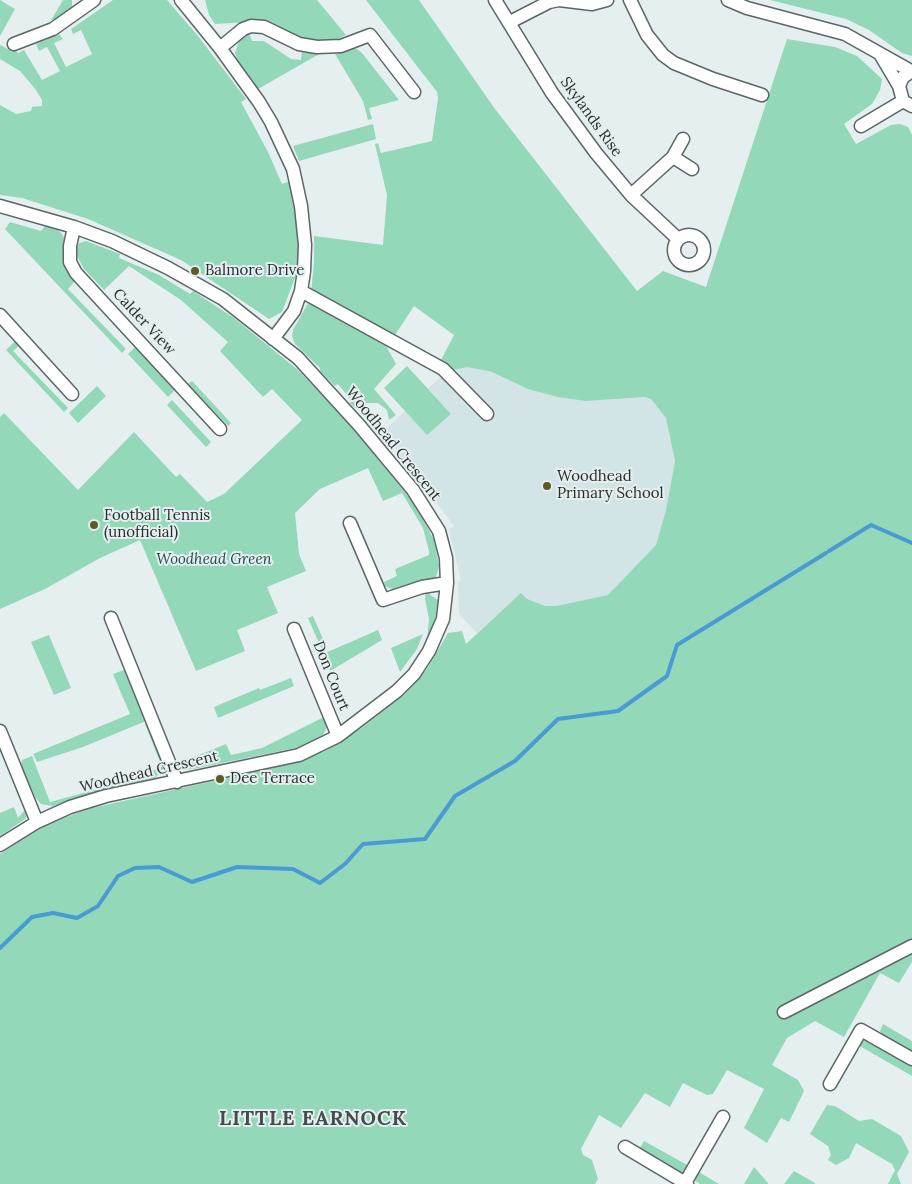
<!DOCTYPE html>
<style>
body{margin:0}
canvas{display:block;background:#e5efef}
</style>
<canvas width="912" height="1184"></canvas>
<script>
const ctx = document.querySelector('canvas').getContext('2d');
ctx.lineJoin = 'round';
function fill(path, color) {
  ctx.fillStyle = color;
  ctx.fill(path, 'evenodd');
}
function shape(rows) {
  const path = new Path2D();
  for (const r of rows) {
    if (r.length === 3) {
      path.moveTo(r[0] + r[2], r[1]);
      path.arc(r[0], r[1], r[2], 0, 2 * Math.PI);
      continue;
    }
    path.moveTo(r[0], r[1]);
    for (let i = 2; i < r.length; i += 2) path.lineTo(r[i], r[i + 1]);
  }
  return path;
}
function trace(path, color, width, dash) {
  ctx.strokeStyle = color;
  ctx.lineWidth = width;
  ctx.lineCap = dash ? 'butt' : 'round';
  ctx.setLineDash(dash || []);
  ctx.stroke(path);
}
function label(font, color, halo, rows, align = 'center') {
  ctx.font = font + ' Lora,serif';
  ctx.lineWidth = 4;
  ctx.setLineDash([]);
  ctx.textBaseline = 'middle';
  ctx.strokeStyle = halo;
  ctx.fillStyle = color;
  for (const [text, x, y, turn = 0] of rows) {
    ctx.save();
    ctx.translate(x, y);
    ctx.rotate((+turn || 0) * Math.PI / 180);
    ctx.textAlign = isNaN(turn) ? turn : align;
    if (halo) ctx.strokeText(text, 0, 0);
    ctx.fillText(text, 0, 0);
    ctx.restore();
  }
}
const built = shape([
 [467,367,492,372,507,379,586,401,646,397,651,399,666,418,675,461,666,510,656,545,609,595,556,606,545,606,528,600,521,594,477,633,459,614,458,582,461,581,449,529,454,526,383,432,405,411,427,434,451,414,428,388,449,371]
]);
const green = shape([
 [0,0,15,9,0,36],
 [63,0,72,0,72,7,58,19,51,20],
 [113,0,167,0,198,36,246,99,241,102,268,152,282,184,290,181,295,203,299,267,282,312,269,319,181,260,88,219,22,198,0,195,0,105,16,114,31,111,32,107,42,106,42,100,36,90,20,71,0,59,0,45,8,49,10,46,18,53,24,50,42,80,60,71,47,47,39,51,36,44,59,34,63,39,54,43,66,67,92,54,81,30,73,34,71,29],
 [205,0,317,0,346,35,334,41,314,43,296,38,265,21,215,24,209,15],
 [366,0,419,0,495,109,637,291,663,271,706,287,787,39,835,47,857,56,882,79,880,90,872,104,844,124,856,144,891,125,900,124,908,127,912,135,912,962,899,983,880,973,844,1037,815,1021,787,1038,772,1065,798,1080,804,1091,789,1122,781,1118,767,1143,744,1128,764,1089,727,1070,713,1094,707,1095,683,1083,670,1107,645,1093,621,1128,599,1115,581,1149,583,1155,592,1160,598,1179,595,1184,0,1184,0,854,49,823,92,808,299,762,327,750,363,727,405,694,427,669,448,633,462,631,466,644,521,593,527,599,545,606,556,606,608,595,656,545,666,510,675,461,666,418,651,399,645,397,586,401,558,397,528,389,492,372,467,367,449,371,440,362,454,335,414,306,395,335,311,293,314,263,314,236,383,245,387,195,375,144,378,143,381,153,432,141,438,98,437,92],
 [770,0,912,0,912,56,902,53,869,30,846,19],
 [249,33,252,41,264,41,291,59,301,60,302,50,321,53,258,89,238,61,235,53,240,38],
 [354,47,362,53,399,100,369,108,372,119,368,120,363,101,335,54],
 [373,124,376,139,299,161,293,146],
 [10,222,41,231,45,226,58,230,62,234,64,238,64,261,67,270,75,281,68,289,126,349,122,353,5,229],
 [86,241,120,254,119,258,159,275,190,294,193,291,234,318,298,370,344,418,416,506,434,540,439,566,436,577,396,591,385,586,384,582,397,576,395,569,429,555,429,551,423,528,402,493,383,501,368,468,320,489,295,513,299,554,306,571,267,587,278,613,237,630,245,651,196,671,140,540,100,558,45,589,0,609,0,417,4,413,78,490,134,432,176,477,180,474,207,502,224,494,302,420,272,389,263,397,220,351,228,342,181,300,129,266,104,290,84,269,75,252,79,243],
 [308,303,385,344,396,364,374,389,396,415,389,420,387,410,378,403,366,403,355,408,350,403,352,401,338,384,335,386,320,371,320,368,295,344,292,336,293,330],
 [17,339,21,344,13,351,68,408,64,412,6,350],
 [137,345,176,389,168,397,128,354],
 [407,366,451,414,427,435,384,388],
 [192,381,231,423,228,426,188,384],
 [97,386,106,396,78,423,69,413],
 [172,400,211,442,206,447,167,405],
 [426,592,438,600,435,620,427,640,429,619,425,599],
 [313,616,327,648,322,650,308,618],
 [378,630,382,640,330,671,323,654],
 [423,634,417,649,400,672,391,648],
 [49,635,71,688,54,695,31,642],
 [124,670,146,721,83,747,37,762,33,754,130,714,113,674],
 [291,678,294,686,218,718,214,707,259,688,260,690],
 [324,717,327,727,323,735,300,747,193,769,183,770,177,764,226,744,231,755,262,748],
 [145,724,147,724,163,762,164,768,155,778,94,792,53,806,41,804,35,797,21,766,22,760,32,756,50,802,120,783,162,767],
 [28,806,29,812,25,819,0,836,0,813,14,807,18,818],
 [883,1024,912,1041,912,1052,883,1036,880,1031],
 [863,1037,912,1065,912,1076,858,1045],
 [827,1105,835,1106,859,1121,872,1119,901,1136,909,1152,897,1174,901,1184,888,1184,895,1170,892,1164,856,1143,849,1158,836,1165,828,1160,831,1155,828,1146,810,1134],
 [644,1141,689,1166,683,1175,642,1151,640,1148],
 [754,1167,768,1183,768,1184,744,1184],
 [697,1171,719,1184,700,1184,692,1179],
 [794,1171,815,1183,815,1184,784,1184]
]);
const stream = shape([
 [829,551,871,525,912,543],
 [0,948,32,917,53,913,77,918,98,906,118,876,135,868,159,867,192,882,237,867,293,869,320,883,345,864,363,844,425,839,455,796,515,761,558,719,618,711,667,676,677,645,826,553]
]);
const minor = shape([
 [181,0,220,48,259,102,271,122,293,169,301,206,305,245,304,271,301,291,294,311,273,339],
 [495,0,552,93,596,153,631,195,678,239],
 [630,0,647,35,663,55,674,63,713,79,762,95],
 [728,0,747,8,845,34,911,71],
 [510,22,549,2,559,0,592,4,607,0],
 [14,44,53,29,94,0],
 [220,48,243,29,251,26,264,27,299,44,317,47,341,46,370,35,414,92],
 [880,54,899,86],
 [912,71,903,77,899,86,903,101,912,106],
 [861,126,903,101],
 [673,157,692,169],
 [631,195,673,157,683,139],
 [0,206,74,227,112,241,168,268,223,299,298,358,359,425,413,490,439,531,446,558,447,583,443,619,429,651,414,674,397,691,338,736,299,755,106,796,70,807,37,822,0,845],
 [74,227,70,246,70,262,76,273,220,429],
 [689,250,15],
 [301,291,443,369,487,414],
 [0,315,72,394],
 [350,523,383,600,422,587,447,583],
 [111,618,177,782],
 [294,629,338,736],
 [0,731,37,822],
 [784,1012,912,946],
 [830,1084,861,1030,912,1059],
 [625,1147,687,1184],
 [685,1183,723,1117]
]);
const markers = [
 [195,271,5,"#5c5a26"],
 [547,486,5,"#5c5a26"],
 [94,525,5,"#5c5a26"],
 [220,779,5,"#5c5a26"]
];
const streetNames = [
 ["Skylands Rise",591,117,54],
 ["Calder View",144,322,47],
 ["Woodhead Crescent",393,444,51],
 ["Don Court",331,676,68],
 ["Woodhead Crescent",149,772,-13]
];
const poiNames = [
 ["Balmore Drive",205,271],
 ["Woodhead",557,477],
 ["Primary School",557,494],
 ["Football Tennis",104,516],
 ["(unofficial)",104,533],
 ["Dee Terrace",230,779]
];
const parkNames = [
 ["Woodhead Green",214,560]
];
const districtNames = [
 ["LITTLE EARNOCK",313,1119]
];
fill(built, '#d2e4e5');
fill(green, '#93d8b8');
trace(stream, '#489bd3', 4);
trace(minor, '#5d6566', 15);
trace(minor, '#fff', 12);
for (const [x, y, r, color] of markers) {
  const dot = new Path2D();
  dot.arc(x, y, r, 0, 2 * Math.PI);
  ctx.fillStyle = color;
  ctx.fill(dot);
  trace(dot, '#e5efef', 2);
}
label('15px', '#282c2c', '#e5efef', streetNames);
label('15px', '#282c2c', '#e5efef', poiNames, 'left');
label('italic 15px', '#214d3b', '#e5efef', parkNames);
ctx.letterSpacing = '1px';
label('bold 20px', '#454c4d', '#e5efef', districtNames);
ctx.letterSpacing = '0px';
</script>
